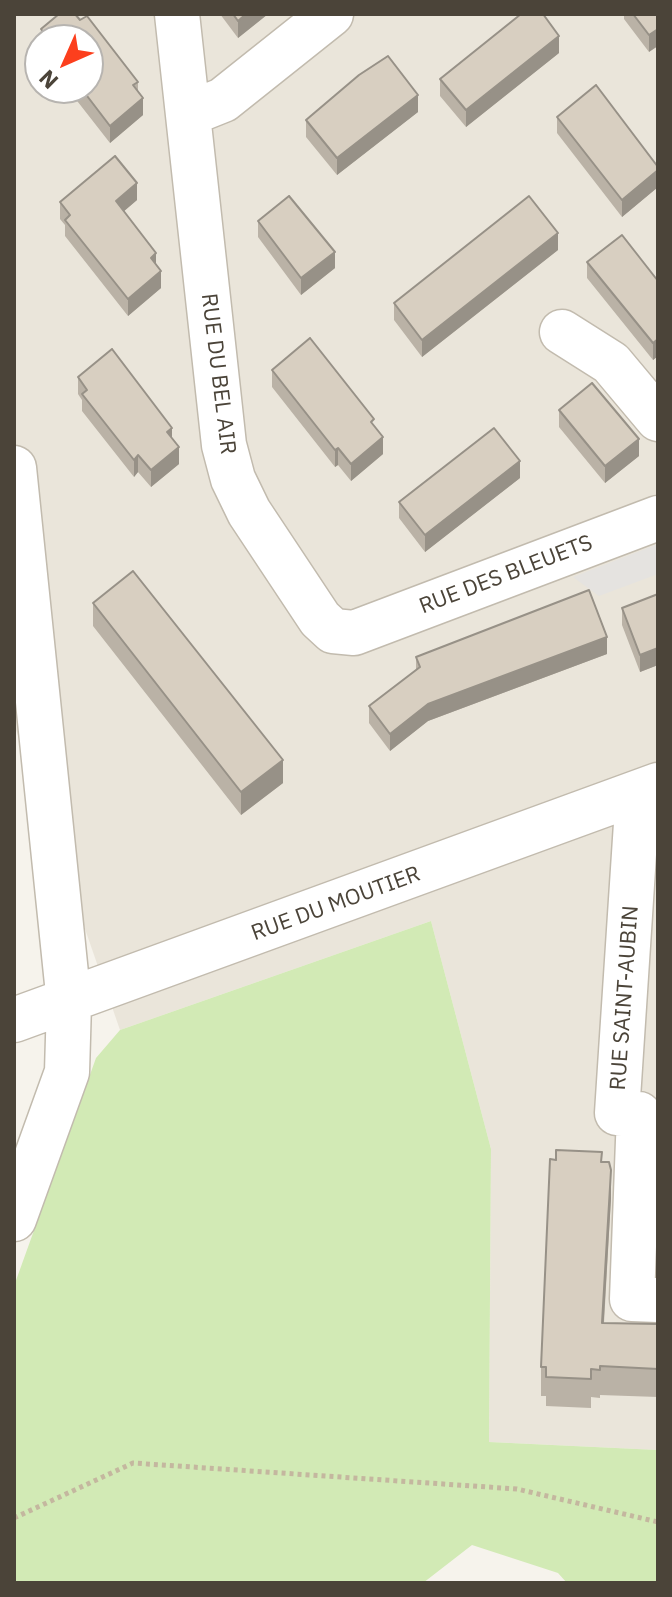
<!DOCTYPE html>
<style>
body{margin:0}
#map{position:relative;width:672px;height:1597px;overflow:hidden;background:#f6f3ec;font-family:"IBM Plex Sans",sans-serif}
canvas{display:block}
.frame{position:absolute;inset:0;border:16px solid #4b4439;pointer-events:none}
.north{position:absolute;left:24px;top:24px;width:80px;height:80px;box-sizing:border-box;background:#fff;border:2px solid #b7b4b0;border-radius:50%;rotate:225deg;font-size:22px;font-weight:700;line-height:32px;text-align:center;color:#4b4439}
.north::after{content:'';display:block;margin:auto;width:28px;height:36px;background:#fc3f1d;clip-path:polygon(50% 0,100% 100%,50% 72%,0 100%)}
</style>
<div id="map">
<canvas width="672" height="1597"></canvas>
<div class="frame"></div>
<div class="north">N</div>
</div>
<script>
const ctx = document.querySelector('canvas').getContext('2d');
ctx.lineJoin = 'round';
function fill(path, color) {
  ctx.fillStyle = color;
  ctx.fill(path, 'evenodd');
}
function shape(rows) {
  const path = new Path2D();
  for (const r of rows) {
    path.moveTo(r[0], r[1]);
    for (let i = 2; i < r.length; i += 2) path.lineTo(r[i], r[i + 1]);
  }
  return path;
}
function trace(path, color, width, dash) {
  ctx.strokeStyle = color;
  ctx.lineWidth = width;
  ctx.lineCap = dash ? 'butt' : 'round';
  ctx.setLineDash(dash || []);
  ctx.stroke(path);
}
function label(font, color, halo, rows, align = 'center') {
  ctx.font = font + ' "IBM Plex Sans",sans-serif';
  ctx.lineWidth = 8;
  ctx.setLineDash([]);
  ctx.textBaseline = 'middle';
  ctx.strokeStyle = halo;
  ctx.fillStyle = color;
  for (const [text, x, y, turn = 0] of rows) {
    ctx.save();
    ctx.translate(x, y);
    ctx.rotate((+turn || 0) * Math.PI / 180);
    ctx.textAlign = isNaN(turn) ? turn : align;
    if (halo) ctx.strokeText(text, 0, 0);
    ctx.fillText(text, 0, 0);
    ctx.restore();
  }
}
const residential = shape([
 [14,14,658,14,658,1450,489,1442,491,1149,431,921,120,1030,14,724],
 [40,40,88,40,88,88,40,88]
]);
const green = shape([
 [431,921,491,1149,489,1442,658,1450,658,1583,567,1583,558,1573,472,1545,423,1583,14,1583,14,1286,96,1058,120,1030]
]);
const parking = shape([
 [658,544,658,574,599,596,573,577]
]);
const path = shape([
 [14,1518,133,1463,517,1489,658,1522]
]);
const minor = shape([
 [177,14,224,445,233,479,249,512,320,619,333,631,354,633,658,518],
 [188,114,223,100,331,14],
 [562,332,611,363,658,419],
 [14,468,69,1003,67,1072,14,1219],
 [638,793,617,1113,639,1114,632,1299,658,1300],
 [14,1020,658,785]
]);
const wall = shape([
 [59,14,75,14,80,20,87,16,138,82,138,91,143,98,143,115,110,143,67,88,88,88,88,40,41,40,41,29],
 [220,14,268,14,238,38],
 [624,14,658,14,649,52,624,19],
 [559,53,466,127,440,96,440,79],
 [418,112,337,175,306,137,306,120],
 [557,117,658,170,658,187,622,217,557,133],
 [137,200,124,211,156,265,161,288,128,316,65,236,65,225,60,219,60,202],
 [258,221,335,268,301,295,258,237],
 [558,250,422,357,394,320,394,303],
 [587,262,658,281,658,356,653,360,587,278],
 [272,370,374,426,383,454,351,481,338,465,335,467,272,387],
 [78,377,172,439,179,464,151,487,138,472,134,477,82,411,82,400,78,394],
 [559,410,639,456,605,483,559,427],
 [520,478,425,552,399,518,399,502],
 [658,594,658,665,640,672,622,625,622,608],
 [93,603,283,783,241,815,93,626],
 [607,654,428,721,390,751,369,723,369,706,416,670,416,657],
 [602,1162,611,1198,604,1323,658,1324,658,1397,600,1395,600,1398,591,1397,591,1408,546,1406,546,1396,541,1396,541,1367]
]);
const shadedWall = shape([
 [246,14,268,14,238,38,238,21],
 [658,29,658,46,649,52,649,35],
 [559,36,559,53,466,127,466,110],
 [418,95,418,112,337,175,337,158],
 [143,98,143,115,110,143,110,126],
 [658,170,658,187,622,217,622,200],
 [137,183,137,200,116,218,116,201],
 [558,233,558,250,422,357,422,340],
 [335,252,335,268,301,295,301,278],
 [156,253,156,270,151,258],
 [161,271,161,288,128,316,128,299],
 [658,339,658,356,653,360,653,343],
 [172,428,172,445,167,432],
 [383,437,383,454,351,481,351,464],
 [639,439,639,456,605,483,605,466],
 [179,447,179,464,151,487,151,470],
 [338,448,338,465,335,467,335,450],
 [138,455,138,472,134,477,134,460],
 [520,461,520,478,425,552,425,535],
 [607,637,607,654,428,721,390,751,390,734,428,704],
 [658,648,658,665,640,672,640,655],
 [283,760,283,783,241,815,241,792],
 [611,1170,611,1198,602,1351,602,1323]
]);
const building = shape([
 [59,14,75,14,80,20,87,16,138,82,133,85,143,98,110,126,81,88,88,88,88,40,49,40,41,29,59,14],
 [233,14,246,14,238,21,233,14],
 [521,14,543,14,559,36,466,110,440,79,521,14],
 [633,14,658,14,658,29,649,35,633,14],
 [388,56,418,95,337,158,306,120,359,75,388,56],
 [596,85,658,167,658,170,622,200,557,117,596,85],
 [115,156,137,183,116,201,156,253,151,258,161,271,128,299,65,220,70,215,60,202,115,156],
 [289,196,335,252,301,278,258,221,289,196],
 [529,196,558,233,422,340,394,303,529,196],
 [622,235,658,281,658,339,653,343,587,262,622,235],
 [310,338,374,419,371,422,383,437,351,464,338,448,335,450,272,370,310,338],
 [112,349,172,428,167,432,179,447,151,470,138,455,134,460,82,394,87,390,78,377,112,349],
 [592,383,639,439,605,466,559,410,592,383],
 [494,428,520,461,425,535,399,502,494,428],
 [133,571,283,760,241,792,93,603,133,571],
 [589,590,607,637,428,704,390,734,369,706,420,667,416,657,589,590],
 [658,594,658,648,640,655,622,608,658,594],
 [556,1150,602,1152,601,1162,609,1162,611,1170,602,1323,658,1324,658,1369,600,1366,600,1370,591,1369,591,1379,546,1377,546,1367,541,1367,550,1159,556,1160,556,1150]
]);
const streetNames = [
 ["RUE DU BEL AIR",218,374,83],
 ["RUE DES BLEUETS",506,575,-21],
 ["RUE DU MOUTIER",336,904,-20],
 ["RUE SAINT-AUBIN",625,998,-86]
];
fill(residential, '#eae5da');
fill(green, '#d2eab5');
fill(parking, '#e5e3e0');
trace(minor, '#c2bbae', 47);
trace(path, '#c4b79f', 5, [4, 4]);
trace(minor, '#fff', 44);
fill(wall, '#bab2a6');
fill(shadedWall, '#979187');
fill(building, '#d8cfc1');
trace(building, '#979187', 2);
label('22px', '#4b4439', '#fff', streetNames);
</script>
